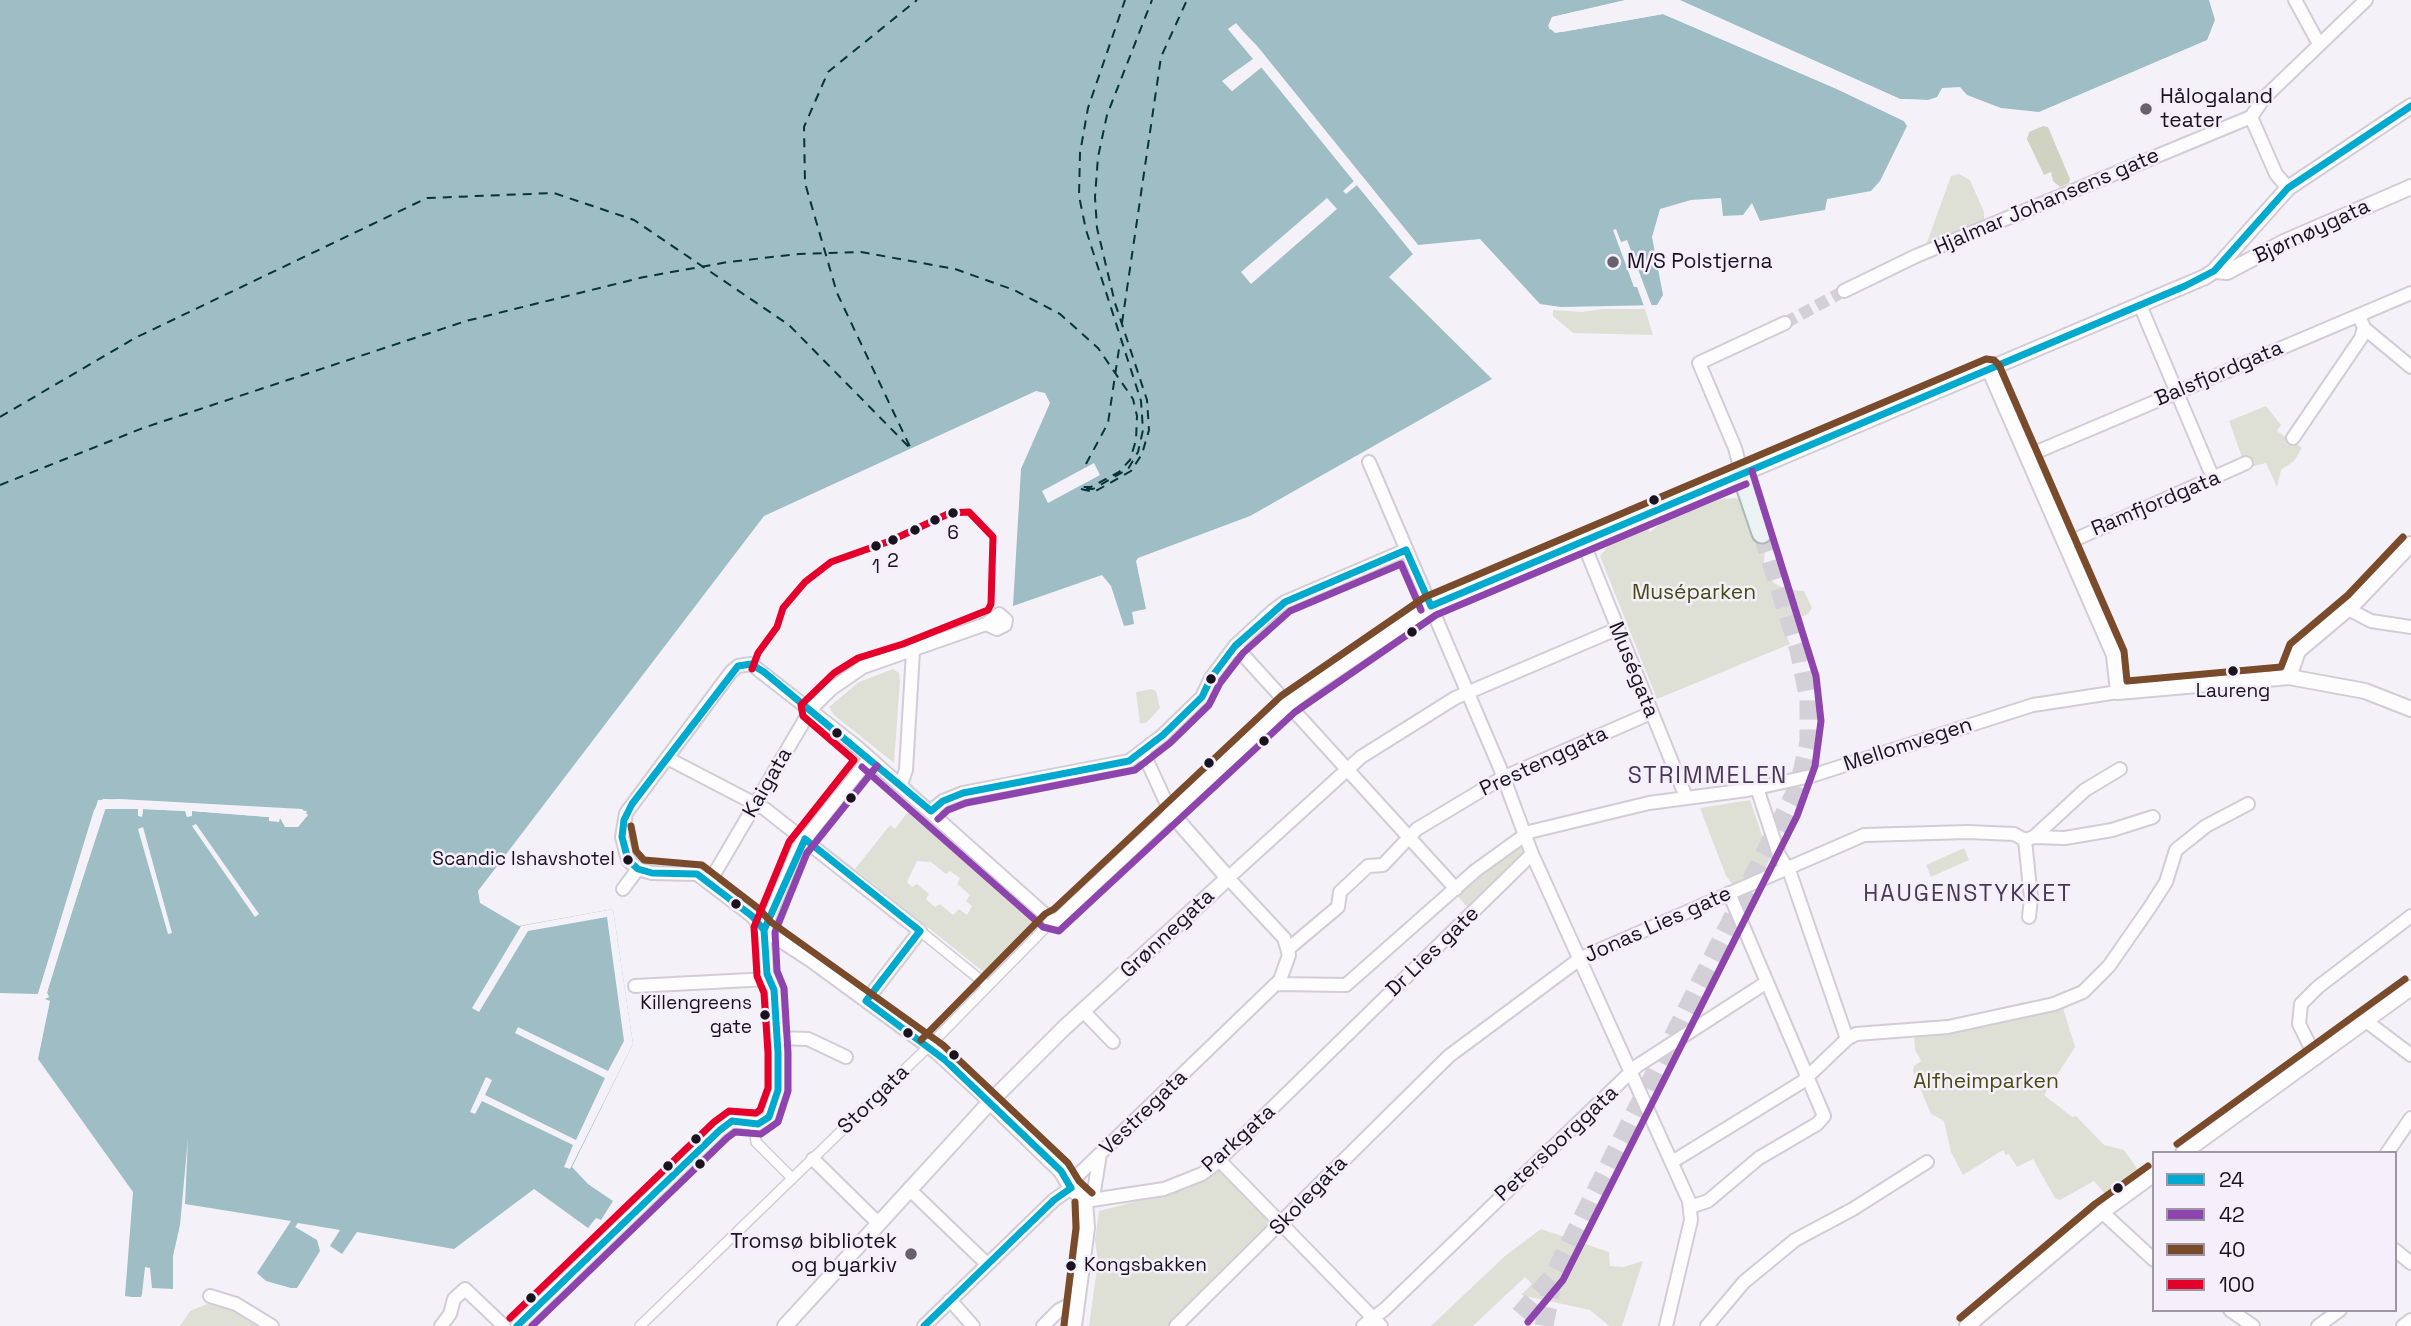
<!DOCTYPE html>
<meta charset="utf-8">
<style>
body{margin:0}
#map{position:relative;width:2411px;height:1326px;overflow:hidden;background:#f5f1f8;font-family:"Space Grotesk",sans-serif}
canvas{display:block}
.legend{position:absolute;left:2152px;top:1151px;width:245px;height:161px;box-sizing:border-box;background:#f5eefb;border:2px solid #9d96a3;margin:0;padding:9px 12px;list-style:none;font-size:21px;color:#19131e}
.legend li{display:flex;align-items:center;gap:14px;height:35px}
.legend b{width:35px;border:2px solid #9d96a3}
</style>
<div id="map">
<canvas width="2411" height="1326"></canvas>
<ul class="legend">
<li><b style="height:9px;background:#00a9ce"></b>24</li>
<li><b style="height:9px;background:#8e44ad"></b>42</li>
<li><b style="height:9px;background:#7a4b2a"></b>40</li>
<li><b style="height:9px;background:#e4002b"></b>100</li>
</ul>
</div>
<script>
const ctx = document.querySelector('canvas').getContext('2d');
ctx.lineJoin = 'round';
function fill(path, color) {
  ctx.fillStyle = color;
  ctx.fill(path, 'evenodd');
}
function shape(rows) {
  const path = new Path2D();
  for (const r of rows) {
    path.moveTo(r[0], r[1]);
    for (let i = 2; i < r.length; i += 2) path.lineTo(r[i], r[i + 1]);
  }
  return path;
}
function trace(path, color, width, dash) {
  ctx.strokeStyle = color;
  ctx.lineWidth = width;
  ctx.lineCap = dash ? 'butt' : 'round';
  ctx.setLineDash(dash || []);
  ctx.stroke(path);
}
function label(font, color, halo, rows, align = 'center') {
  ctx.font = font + ' "Space Grotesk",sans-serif';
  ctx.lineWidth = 5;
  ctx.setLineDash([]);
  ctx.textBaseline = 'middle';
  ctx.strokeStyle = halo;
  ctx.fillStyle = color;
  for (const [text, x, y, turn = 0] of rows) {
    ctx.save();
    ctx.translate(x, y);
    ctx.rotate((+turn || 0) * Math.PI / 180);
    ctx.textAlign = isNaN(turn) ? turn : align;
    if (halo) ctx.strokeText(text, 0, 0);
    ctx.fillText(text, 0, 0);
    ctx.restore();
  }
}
const green = shape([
 [1959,174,1970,180,1984,212,1984,220,1926,245,1951,176],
 [1602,309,1645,309,1653,335,1573,333,1553,316,1553,310,1582,312],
 [2266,406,2281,425,2277,431,2302,448,2294,461,2281,470,2277,487,2266,463,2246,468,2229,421],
 [1735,498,1739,499,1753,537,1771,531,1773,537,1765,551,1764,562,1773,582,1784,589,1804,591,1812,608,1808,614,1782,625,1790,644,1657,699,1600,556,1608,546,1648,528,1650,532,1664,521,1721,499],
 [893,669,899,673,900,681,894,763,834,715,829,707,859,682],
 [1152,689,1156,691,1160,708,1147,722,1140,724,1136,692],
 [1750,800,1770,859,1764,871,1733,885,1726,876,1700,808],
 [910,809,1036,923,985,973,855,869,890,825,895,829],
 [917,861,931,862,946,874,950,871,960,878,957,884,970,895,966,901,972,906,967,915,959,909,953,915,940,904,935,907,926,899,929,894,917,884,912,887,907,882],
 [1520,843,1525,844,1523,856,1514,861,1511,870,1469,909,1457,895],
 [1964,848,1969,860,1931,877,1926,865],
 [2062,1005,2075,1047,2044,1095,2072,1117,2076,1116,2104,1145,2124,1150,2139,1171,2106,1195,2094,1181,2060,1200,2055,1198,2033,1159,2017,1167,2009,1154,2006,1155,2003,1150,1963,1175,1951,1152,1944,1121,1931,1114,1913,1071,1914,1066,1921,1061,1915,1050,1914,1032],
 [1220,1168,1270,1213,1273,1225,1168,1326,1089,1326,1098,1261,1095,1240,1099,1211,1189,1188],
 [1541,1229,1609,1252,1610,1266,1623,1267,1643,1261,1622,1326,1609,1326,1590,1310,1521,1295,1532,1284,1525,1277,1473,1326,1431,1326,1505,1256],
 [212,1302,220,1303,266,1326,180,1326,190,1311]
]);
const forest = shape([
 [2043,126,2048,127,2070,179,2069,183,2060,187,2053,181,2051,172,2044,175,2027,139,2029,132]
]);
const water = shape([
 [0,0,1625,0,1552,17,1549,29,1562,32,1663,14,1837,89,1904,121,1907,126,1880,181,1871,191,1827,199,1825,210,1760,221,1752,203,1743,215,1723,216,1721,198,1691,200,1660,209,1652,237,1663,295,1657,305,1561,307,1540,304,1480,239,1418,245,1258,47,1236,24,1228,29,1254,59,1223,81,1232,91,1261,67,1413,254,1389,277,1492,379,1250,516,1138,558,1136,561,1146,609,1132,612,1134,624,1124,626,1111,586,1102,575,1013,606,1021,469,1050,403,1045,393,1036,391,764,516,478,891,480,903,519,926,613,909,633,1044,572,1167,588,1184,613,1201,601,1220,596,1218,588,1228,534,1189,454,1249,357,1232,342,1254,330,1246,340,1230,298,1223,295,1227,317,1240,320,1251,297,1288,291,1288,266,1281,257,1273,291,1221,185,1204,188,1138,180,1225,173,1256,173,1289,152,1288,150,1268,145,1267,142,1294,141,1297,132,1297,125,1296,133,1192,38,1059,50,1001,45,999,104,809,139,809,142,816,143,809,186,811,187,817,192,811,269,817,269,821,280,817,285,823,298,827,307,811,103,799,94,810,38,994,0,993],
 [1680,0,2209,0,2215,20,2207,40,2039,112,2001,108,1967,95,1960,87,1942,88,1937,97,1928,100,1900,99]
]);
const pier = shape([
 [1629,0,1614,7,1554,20,1551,26,1553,29,1560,29,1664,10,1838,86,1905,118,1909,123,1907,126,1904,121,1837,89,1663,14,1555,33,1548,26,1552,17],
 [1676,0,1900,99,1928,100,1925,104,1899,102,1715,22],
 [1236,23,1418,245,1416,248,1235,27,1232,28,1257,59,1228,81,1232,86,1260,64,1264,64,1415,250,1413,254,1357,185,1346,194,1343,191,1354,181,1262,67,1232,91,1222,81,1253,59,1228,29],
 [1327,198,1337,209,1251,284,1241,272],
 [1616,229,1621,242,1627,240,1653,309,1645,309,1637,287,1634,287,1613,230],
 [1094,463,1100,475,1048,503,1042,491],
 [120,799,302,809,308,815,298,827,285,827,280,818,279,822,269,821,269,817,192,811,192,816,187,817,185,811,143,809,142,817,138,816,138,809,106,807,62,942,47,992,49,997,45,999,42,997,101,807,106,803,169,807,119,803,101,803,41,996,38,994,98,800],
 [196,824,259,914,255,917,192,826],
 [143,827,172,933,168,934,138,829],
 [613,909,633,1044,570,1169,564,1167,573,1145,482,1101,475,1114,470,1112,486,1077,492,1080,485,1095,576,1140,605,1078,515,1033,518,1027,608,1071,624,1041,607,917,528,931,479,1012,472,1008,521,926]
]);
const ferry = shape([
 [1122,323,1161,57,1187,0],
 [0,417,135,338,427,198,554,193,634,220,789,325,911,449,837,293,805,183,804,127,828,72,917,0],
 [1086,464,1108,423,1120,342],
 [0,485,143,428,466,321,644,277,728,262,799,254,861,252,955,269,1014,290,1060,314,1098,348,1133,399,1137,416,1136,440,1130,460,1119,472,1091,487,1078,487],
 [1081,489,1094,492,1131,471,1142,454,1149,430,1147,400,1115,303,1097,228,1095,197,1098,157,1107,115,1152,0],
 [1086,489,1093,489,1128,469,1138,452,1143,430,1141,401,1086,230,1079,196,1080,153,1088,108,1125,0]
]);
const minorTunnel = shape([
 [1785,323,1844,291]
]);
const primaryTunnel = shape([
 [1520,1315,1554,1275,1799,785,1809,742,1809,700,1799,650,1762,533],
 [1544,1326,1552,1283]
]);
const pedestrian = shape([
 [920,931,988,986],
 [754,1124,756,1142,792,1178],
 [640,1326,928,1047,1052,921]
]);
const minor = shape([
 [2295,0,2319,44],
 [2251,117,2276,174,2288,188],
 [1844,291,1916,256,2251,117,2264,98,2366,0],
 [2140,305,2213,478],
 [2364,328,2411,367],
 [2293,438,2361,338,2364,328,2359,315],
 [2027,456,2411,293],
 [1369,462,1500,768,1532,854,1689,1201,1691,1220,1666,1326],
 [1742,474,1735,448,1699,363,1785,323],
 [1583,542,1686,797],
 [2065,544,2246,463],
 [2348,609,2371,621,2411,627],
 [1235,646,1456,889],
 [667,758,765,809,920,931,866,1001],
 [901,784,906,770,913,651],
 [1757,788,1779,855,1790,873,1847,1039],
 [931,811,943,801,963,793,1129,761,1163,735,1202,697,1211,678,1235,646,1274,610,1285,602,1406,550],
 [2034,837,2085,790,2120,769],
 [2025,840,2031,898,2029,917],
 [709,883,811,709,831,689,863,667,986,624,999,614,1006,620,1005,625,997,629,986,624],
 [623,889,638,869],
 [1288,949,1338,907,1340,892,1368,866,1383,865,1417,829,1502,778,1651,713],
 [1277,984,1346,985,1475,871,1529,832,1649,803,1747,790,1811,776,2033,705,2118,692],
 [635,986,769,979],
 [1083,1011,1113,1042],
 [2366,1021,2411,1055],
 [777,1038,808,1039,846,1057],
 [2316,1058,2299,1024,2301,1004,2318,987,2411,916],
 [990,1102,937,1053,810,960,764,930,752,916,697,874,652,873,638,869,628,860,622,837,626,813,731,672,738,666,751,664,856,746,1050,919,1056,921,1171,813,1143,752],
 [2387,1153,2411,1118],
 [813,1159,878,1223],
 [1219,1160,1381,1326],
 [1672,1162,1802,1082,1847,1039,1856,1034,1948,1027,2054,1004,2083,992,2109,966,2150,907,2166,882,2176,850,2206,826,2248,804],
 [909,1189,987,1264],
 [1085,1201,1164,1189,1202,1174,1215,1164,1532,854],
 [1085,1201,1094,1191,1100,1154],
 [1690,1207,1708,1201,1759,1158,1817,1124,1824,1116,1729,893],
 [2102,1212,2154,1260],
 [2395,1250,2411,1263],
 [210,1296,236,1304,272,1326],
 [950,1300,973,1326],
 [2230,1310,2253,1326],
 [441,1326,450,1314,454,1299,465,1289,504,1326],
 [517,1326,720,1130,732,1121,758,1124,769,1117,778,1090,778,1053,774,990,767,974,764,930,798,848,869,759],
 [924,1326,1054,1200,1071,1188,1077,1176,1280,980,1289,955,1284,938,1228,878,1361,757,1455,698,1617,629],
 [1043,1326,1059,1310,1077,1301],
 [1176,1326,1449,1056,1581,958,1864,835,1968,832,2014,834,2025,840,2034,837,2065,838,2112,830,2153,817],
 [1363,1326,1385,1309,1637,1066,1767,982],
 [1707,1326,1744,1282,1795,1240,1853,1209,1927,1162],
 [2318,1326,2340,1310],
 [2403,1326,2411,1320]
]);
const tertiary = shape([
 [2214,271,2227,272,2284,242,2411,187],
 [1989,369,2114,655,2118,692,2289,677,2365,691,2411,709],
 [2289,677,2298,651,2355,603,2411,544],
 [990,1102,1061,1171,1071,1188,1085,1201,1087,1228,1074,1326],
 [2183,1153,2411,988],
 [785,1326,990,1102,1064,1028,1228,878,1171,813,1288,704,1315,684,1431,606,2205,277,2214,271,2288,188,2411,106],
 [1967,1326,2102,1212,2154,1174]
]);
const primary = shape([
 [1742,474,1762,533]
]);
const bus1 = shape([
 [805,839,920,931],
 [764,930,752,916,697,874,652,873,638,869,628,860,622,837,624,820,632,804,738,666,751,664,764,672,931,811,943,801,963,793,1129,761,1163,735,1202,697,1211,678,1235,646,1285,602,1406,550,1431,606,2185,286,2214,271,2288,188,2411,106],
 [866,1001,945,1060,1061,1171,1071,1188],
 [866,1001,920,931],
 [517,1326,720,1130,732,1121,758,1124,769,1117,778,1090,778,1053,774,990,767,974,764,930,805,839],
 [924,1326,1054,1200,1071,1188]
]);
const bus2 = shape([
 [862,767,1043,927,1059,931,1295,712,1436,615,1746,484],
 [938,819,948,810,966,803,1135,770,1170,743,1209,705,1220,683,1243,653,1290,611,1401,564,1421,610],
 [1528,1322,1563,1280,1797,816,1815,766,1821,721,1816,676,1752,471],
 [532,1326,727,1138,735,1132,761,1134,778,1122,788,1091,788,1053,784,988,777,971,775,932,807,853,877,766]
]);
const bus3 = shape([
 [631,826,636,851,644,860,702,865,758,908,771,922,943,1045,1068,1163,1079,1181,1092,1193],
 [921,1040,1045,914,1054,909,1281,696,1425,597,1986,359,1994,360,1999,365,2124,651,2127,681,2281,667,2290,644,2348,595,2403,537],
 [2177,1144,2405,979],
 [1960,1318,2095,1204,2148,1166],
 [1064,1325,1076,1228,1075,1202]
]);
const bus4 = shape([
 [510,1318,714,1122,729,1111,756,1113,760,1110,768,1088,768,1053,764,993,757,976,754,927,789,842,854,760,803,716,801,705,834,673,858,658,903,644,988,610,991,604,993,537,969,512,950,513,890,541,831,562,805,582,783,608,777,627,758,653,752,669]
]);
const markers = [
 [2146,109,7,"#66616a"],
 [1613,262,7,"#66616a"],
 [1654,500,6,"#19131e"],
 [953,513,6,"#19131e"],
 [935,520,6,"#19131e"],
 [915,530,6,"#19131e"],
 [893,540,6,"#19131e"],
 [876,546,6,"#19131e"],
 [1412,632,6,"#19131e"],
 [2233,671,6,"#19131e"],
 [1211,679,6,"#19131e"],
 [837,733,6,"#19131e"],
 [1264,741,6,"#19131e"],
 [1209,763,6,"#19131e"],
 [851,798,6,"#19131e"],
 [628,860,6,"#19131e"],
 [736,904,6,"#19131e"],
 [765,1015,6,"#19131e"],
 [908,1033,6,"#19131e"],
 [954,1055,6,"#19131e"],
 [696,1139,6,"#19131e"],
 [700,1164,6,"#19131e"],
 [668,1166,6,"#19131e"],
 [2118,1188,6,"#19131e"],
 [911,1254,7,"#66616a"],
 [1071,1266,6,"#19131e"],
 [531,1298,6,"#19131e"]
];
const busNames = [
 ["6",953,534],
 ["2",893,562],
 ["1",876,568],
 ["Laureng",2233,692],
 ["Scandic Ishavshotel",615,860,"right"],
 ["Killengreens",752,1004,"right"],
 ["gate",752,1028,"right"],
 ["Kongsbakken",1084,1266,"left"]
];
const poiNames = [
 ["Hålogaland",2160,97],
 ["teater",2160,121],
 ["M/S Polstjerna",1627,262],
 ["Tromsø bibliotek",897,1242,"right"],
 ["og byarkiv",897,1266,"right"]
];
const streetNames = [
 ["Hjalmar Johansens gate",2047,202,-23],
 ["Bjørnøygata",2312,232,-25],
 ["Balsfjordgata",2219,374,-23],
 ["Ramfjordgata",2156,504,-23],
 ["Muségata",1633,670,68],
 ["Mellomvegen",1908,745,-18],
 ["Prestenggata",1544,762,-25],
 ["Kaigata",768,783,-60],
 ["Jonas Lies gate",1658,925,-24],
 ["Grønnegata",1168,934,-43],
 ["Dr Lies gate",1433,952,-44],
 ["Storgata",874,1100,-44],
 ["Vestregata",1144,1113,-44],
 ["Parkgata",1239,1139,-42],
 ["Petersborggata",1557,1144,-43],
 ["Skolegata",1309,1196,-46]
];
const parkNames = [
 ["Muséparken",1694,593],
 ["Alfheimparken",1986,1082]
];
const neighbourhoodNames = [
 ["STRIMMELEN",1708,777],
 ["HAUGENSTYKKET",1968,895]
];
fill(green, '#dfe0d5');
fill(forest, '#d0d2c2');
fill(water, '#9ebdc4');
fill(pier, '#f5f1f8');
trace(ferry, '#053439', 2, [9, 7]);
trace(minorTunnel, '#d4d0d7', 12, [12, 6]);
trace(primaryTunnel, '#d4d0d7', 19, [19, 10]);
trace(pedestrian, '#d2ccd6', 12);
trace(minor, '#d2ccd6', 16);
trace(tertiary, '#d2ccd6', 18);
trace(primary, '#adb8bb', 23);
trace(pedestrian, '#fefdfe', 9);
trace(minor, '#fefdfe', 12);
trace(tertiary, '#fefdfe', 14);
trace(primary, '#ebf2f3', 19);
trace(bus1, '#00a9ce', 7);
trace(bus2, '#8e44ad', 7);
trace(bus3, '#7a4b2a', 7);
trace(bus4, '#e4002b', 7);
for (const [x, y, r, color] of markers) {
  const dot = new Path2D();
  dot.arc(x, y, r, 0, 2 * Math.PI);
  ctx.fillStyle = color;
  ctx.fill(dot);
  trace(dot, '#f5eefb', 2.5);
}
label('19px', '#19131e', '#f5eefb', busNames);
label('21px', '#19131e', '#f5eefb', poiNames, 'left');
label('21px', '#19131e', '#f5eefb', streetNames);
label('21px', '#454c11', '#f5eefb', parkNames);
ctx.letterSpacing = '2px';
label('23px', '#473953', '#f5eefb', neighbourhoodNames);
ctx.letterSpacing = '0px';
</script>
